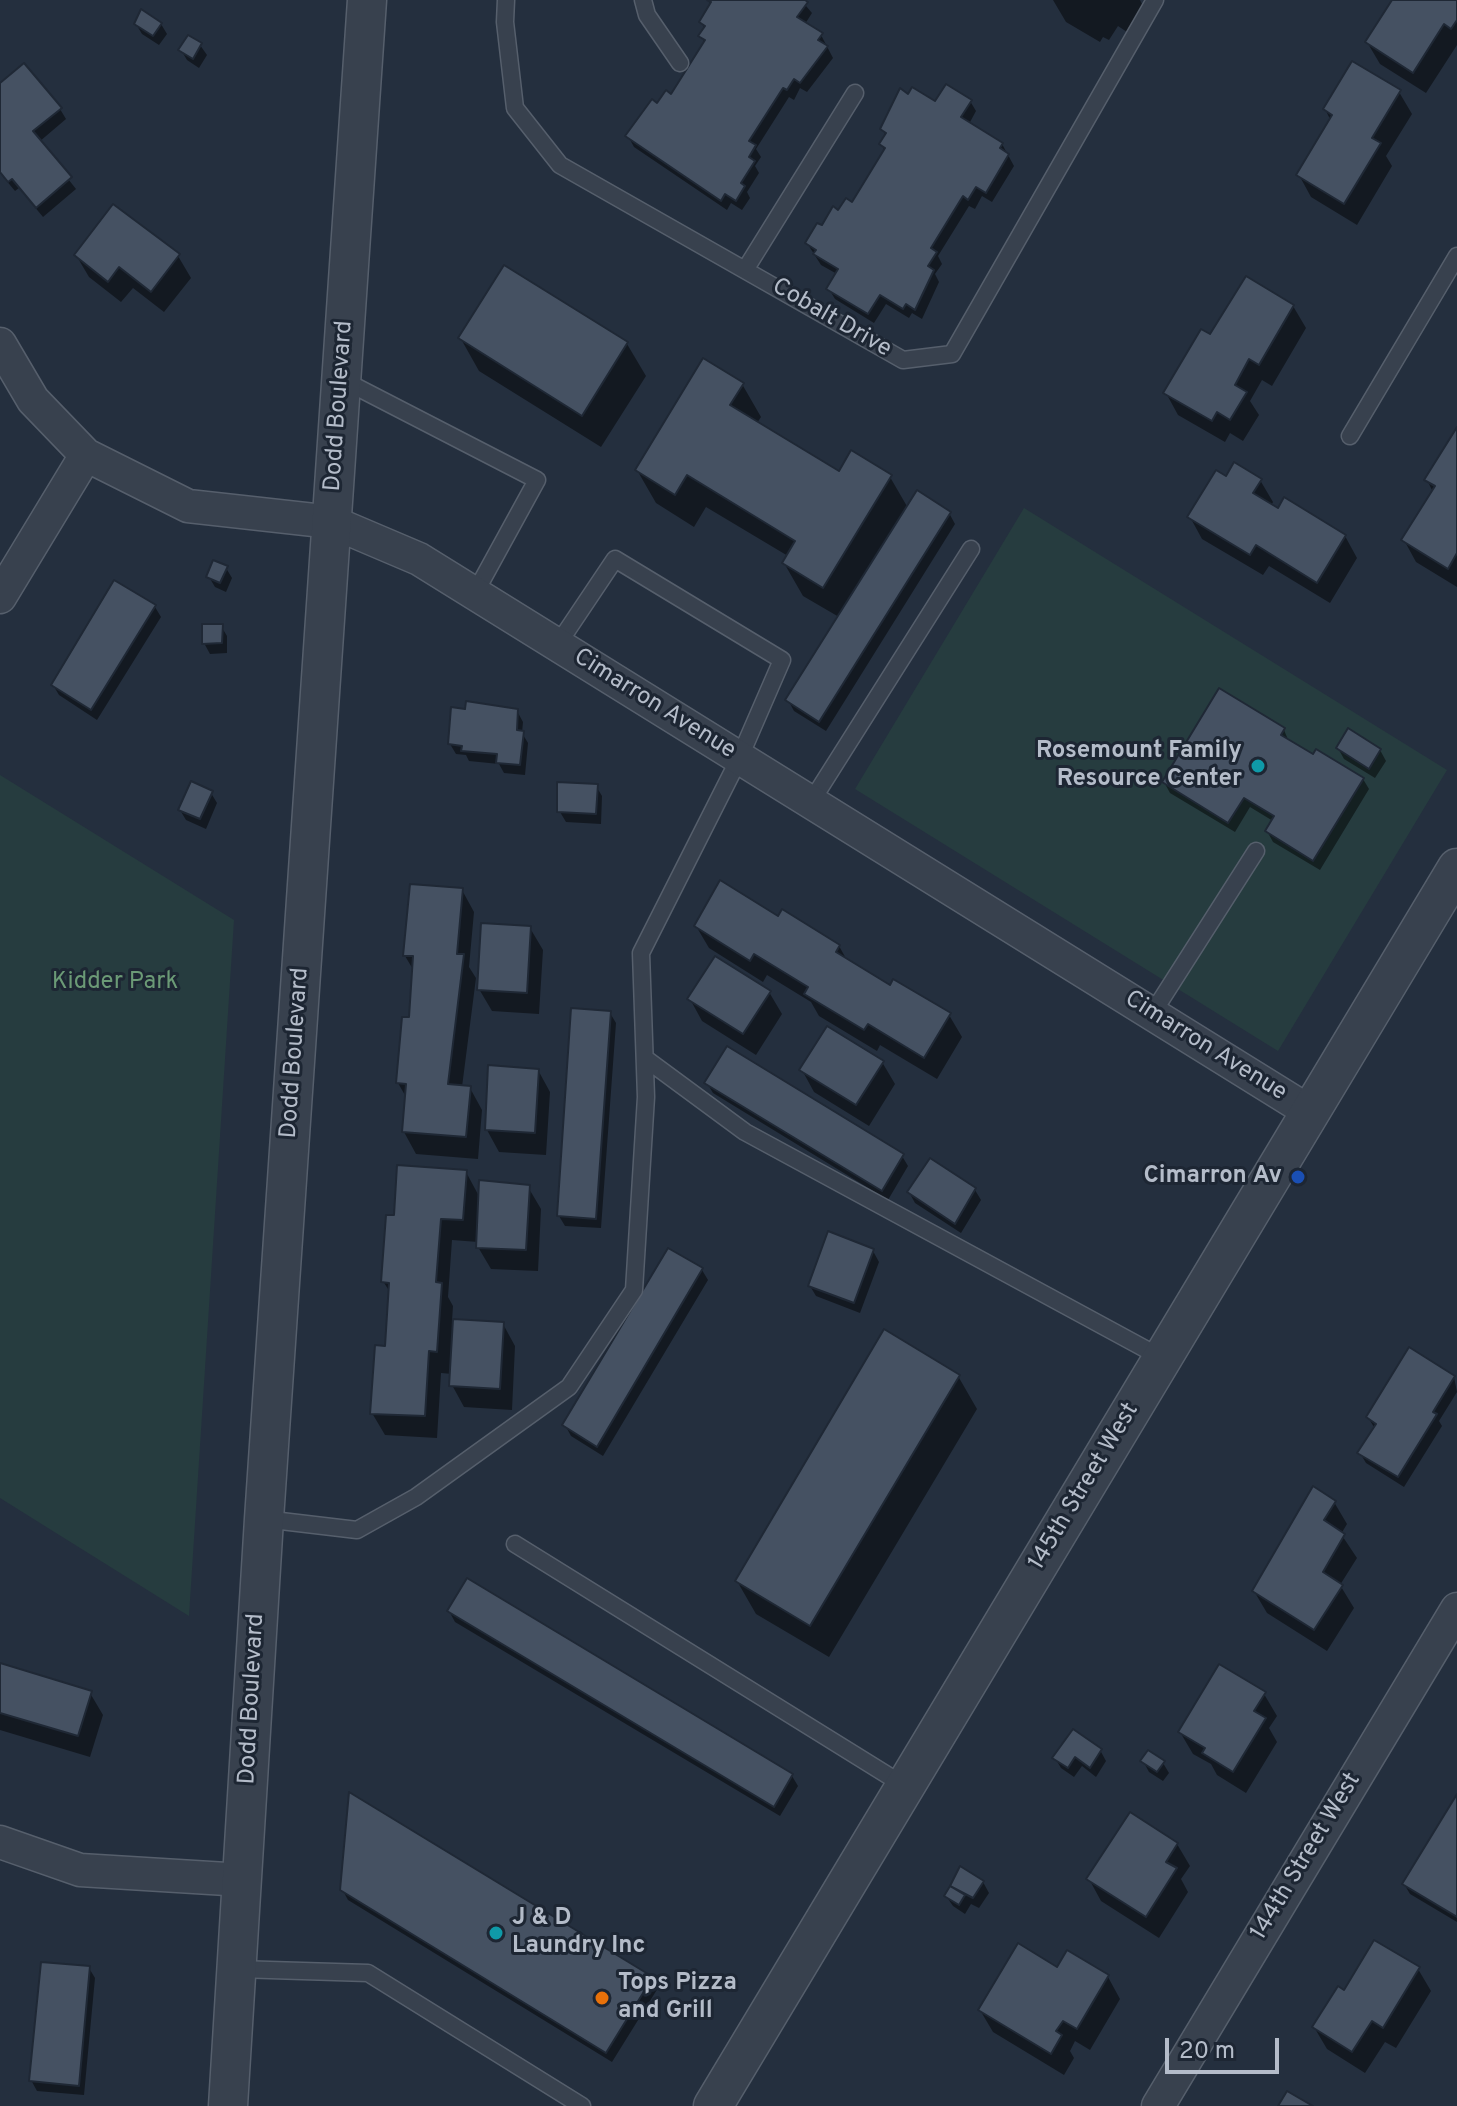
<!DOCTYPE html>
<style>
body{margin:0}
#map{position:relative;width:1457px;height:2106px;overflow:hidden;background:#242f3e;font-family:Overpass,sans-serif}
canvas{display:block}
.scale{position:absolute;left:1165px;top:2038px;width:114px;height:36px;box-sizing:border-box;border:4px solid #b4bcc9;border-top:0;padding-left:10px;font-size:24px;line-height:28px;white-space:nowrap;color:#b4bcc9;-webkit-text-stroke:6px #1d2633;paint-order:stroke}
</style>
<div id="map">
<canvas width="1457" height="2106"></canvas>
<div class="scale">20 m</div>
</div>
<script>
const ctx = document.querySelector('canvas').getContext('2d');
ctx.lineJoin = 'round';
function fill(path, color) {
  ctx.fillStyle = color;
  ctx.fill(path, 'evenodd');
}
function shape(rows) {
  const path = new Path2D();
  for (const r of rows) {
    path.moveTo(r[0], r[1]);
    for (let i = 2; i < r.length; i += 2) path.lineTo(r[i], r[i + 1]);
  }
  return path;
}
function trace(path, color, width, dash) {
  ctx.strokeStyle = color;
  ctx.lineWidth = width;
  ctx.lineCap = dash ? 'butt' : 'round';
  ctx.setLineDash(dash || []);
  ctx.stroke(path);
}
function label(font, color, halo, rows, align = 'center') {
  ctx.font = font + ' Overpass,sans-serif';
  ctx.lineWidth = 6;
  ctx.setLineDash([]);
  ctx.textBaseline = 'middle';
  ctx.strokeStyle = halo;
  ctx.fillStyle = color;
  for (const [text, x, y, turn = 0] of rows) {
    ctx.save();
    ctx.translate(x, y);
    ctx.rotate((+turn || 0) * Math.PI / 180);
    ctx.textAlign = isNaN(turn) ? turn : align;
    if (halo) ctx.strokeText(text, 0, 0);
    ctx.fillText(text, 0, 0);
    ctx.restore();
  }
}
const green = shape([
 [1024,508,1447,770,1278,1051,855,789],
 [0,775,234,920,189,1616,0,1498]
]);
const shadow = shape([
 [708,0,801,0,812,13,805,24,821,35,833,58,807,92,800,88,794,100,789,97,756,149,761,157,755,166,759,173,747,192,750,198,742,210,731,203,727,210,634,147,628,136,658,106,672,96,705,43,701,36,705,29,701,22,711,5],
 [1053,0,1140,0,1143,6,1127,32,1118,26,1109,40,1103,37,1100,42,1066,22],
 [1394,0,1457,0,1457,45,1426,93,1380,64,1367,42],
 [136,24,161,24,167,34,159,45,142,34],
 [200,45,207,55,199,68,187,60,181,50],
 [0,86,60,109,66,119,39,142,76,189,43,217,19,188,15,191,0,173],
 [1399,92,1412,114,1386,156,1392,166,1357,225,1311,197,1299,175,1331,121,1325,109],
 [909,97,936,104,970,101,976,111,969,124,1002,144,1014,166,992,202,982,196,975,209,969,206,938,256,942,264,935,274,939,282,922,319,912,313,909,318,886,304,874,323,835,299,829,289,837,274,821,265,807,243,839,212,852,205,885,151,881,144,886,136,882,128],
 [76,255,178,256,191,278,164,312,133,288,121,302,89,277],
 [1293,306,1306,328,1272,386,1262,380,1250,401,1259,415,1243,441,1230,433,1225,442,1178,415,1166,393,1211,337],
 [461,339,627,344,646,376,601,447,479,371],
 [742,384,761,417,757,423,840,474,890,477,908,508,949,513,955,524,826,731,794,711,788,700,839,617,803,596,784,563,788,556,706,507,694,527,656,503,637,470],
 [1457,431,1457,587,1416,562,1404,540,1433,492,1427,480],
 [1227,478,1260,480,1273,502,1271,506,1345,536,1357,558,1330,603,1269,566,1263,575,1202,539,1190,517],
 [226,568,232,578,226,592,215,587,209,577],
 [155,607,161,617,97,720,59,695,53,685],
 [221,626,227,636,227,653,210,654,204,643],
 [517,711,523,722,522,733,528,743,525,775,504,773,499,764,469,761,466,755,456,754,450,744],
 [1284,730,1289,742,1314,757,1363,779,1369,789,1320,870,1273,842,1267,831,1273,821,1250,807,1235,832,1170,793,1164,782],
 [1338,748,1380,750,1386,761,1375,778,1344,759],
 [596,786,602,796,601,824,566,822,560,812],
 [211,793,217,803,206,829,186,820,180,810],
 [462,890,474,912,469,967,476,978,462,1087,470,1088,482,1110,478,1159,416,1154,404,1132,406,1097,398,1083,410,1019,414,971,405,956],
 [778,918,839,946,848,962,890,988,949,1015,962,1037,937,1079,880,1045,877,1051,819,1016,811,1002,767,975,763,982,709,948,696,926],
 [530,928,543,950,539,1014,492,1011,479,989],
 [769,992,782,1014,756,1055,702,1021,690,999],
 [610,1013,616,1023,601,1228,565,1226,559,1216],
 [882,1062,895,1084,869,1126,814,1092,802,1070],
 [538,1070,550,1092,546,1155,499,1152,487,1130],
 [707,1083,902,1156,908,1166,888,1200,713,1093],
 [466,1172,480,1198,528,1187,541,1209,538,1271,491,1269,478,1247,478,1242,452,1240,448,1297,453,1306,452,1321,503,1324,515,1346,512,1410,464,1407,452,1385,452,1374,441,1373,437,1438,385,1435,372,1413,387,1348,391,1294,383,1281,396,1218],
 [975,1190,981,1200,961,1233,915,1203,909,1192],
 [873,1251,879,1262,860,1313,816,1296,810,1286],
 [702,1270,708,1280,603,1456,571,1436,565,1425],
 [958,1376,977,1409,829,1657,756,1614,737,1581],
 [1454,1377,1457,1392,1439,1421,1442,1426,1404,1487,1366,1463,1360,1453,1375,1429,1368,1417],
 [1334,1502,1347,1524,1341,1534,1357,1558,1340,1585,1354,1608,1327,1651,1267,1613,1254,1591],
 [449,1611,792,1776,798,1786,780,1816,455,1622],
 [0,1665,90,1693,103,1715,90,1757,0,1730],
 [1264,1694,1277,1716,1269,1728,1277,1742,1246,1793,1217,1775,1211,1764,1193,1754,1180,1732],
 [1100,1750,1106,1761,1096,1777,1082,1766,1074,1777,1061,1768,1055,1758],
 [1143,1761,1163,1763,1169,1773,1163,1781,1149,1772],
 [1457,1799,1457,1922,1410,1894,1404,1884],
 [1177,1844,1190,1866,1181,1879,1188,1892,1159,1938,1101,1901,1089,1879],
 [961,1869,983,1882,989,1893,979,1908,971,1904,965,1914,953,1906,946,1896],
 [342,1889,652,1978,658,1988,612,2062,348,1900],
 [89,1968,95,1978,84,2095,37,2091,31,2080],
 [1058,1969,1108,1977,1120,1999,1090,2050,1075,2041,1070,2051,1074,2058,1064,2075,993,2032,980,2010],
 [1418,1969,1431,1991,1396,2048,1385,2042,1365,2073,1327,2049,1314,2027,1344,1992]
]);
const building = shape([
 [707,0,805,0,808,2,797,17,823,33,818,40,828,46,800,83,794,79,787,90,783,88,749,141,756,145,749,157,755,161,741,183,745,186,736,201,725,194,721,201,625,136,652,99,657,103,666,90,671,94,705,40,698,36,705,26,699,22,711,2,707,0],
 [1392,0,1457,0,1457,20,1451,29,1444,24,1413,73,1365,42,1392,0],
 [141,9,162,23,153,36,134,24,141,9],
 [188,35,202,43,193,59,178,50,188,35],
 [1352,61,1401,90,1372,138,1381,143,1344,204,1296,175,1332,115,1323,109,1352,61],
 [24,63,62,108,33,131,72,177,36,208,12,179,8,182,0,172,0,83,24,63],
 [946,84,972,100,961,117,1003,143,1000,148,1009,154,986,193,976,187,968,200,963,196,931,248,937,252,928,266,934,270,915,310,906,304,903,309,880,295,868,314,826,289,838,269,813,254,816,250,805,243,817,223,822,225,833,206,838,210,846,198,852,202,885,148,879,144,886,133,880,129,900,88,908,94,912,87,935,101,946,84],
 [113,204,180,254,151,292,119,267,108,282,74,255,113,204],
 [504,265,628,342,582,416,458,338,504,265],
 [1246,276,1294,305,1259,365,1249,359,1235,385,1247,392,1230,420,1217,412,1212,421,1163,393,1201,329,1210,334,1246,276],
 [703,358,744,383,730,405,839,471,851,450,892,475,823,588,782,563,795,541,687,475,675,495,635,470,703,358],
 [1457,427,1457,553,1448,569,1401,540,1435,486,1424,480,1457,427],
 [1234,462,1262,479,1253,493,1278,508,1284,497,1346,535,1317,583,1256,545,1250,555,1187,517,1216,470,1226,476,1234,462],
 [917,490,951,512,819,722,785,700,917,490],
 [213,560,228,566,220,583,206,577,213,560],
 [114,580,156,605,91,710,51,685,114,580],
 [202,624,223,624,222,643,202,644,202,624],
 [1219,688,1285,728,1281,735,1313,754,1316,749,1364,778,1313,861,1265,831,1274,816,1244,798,1228,823,1162,782,1219,688],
 [466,701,518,709,517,730,524,731,520,765,496,763,497,754,461,751,462,746,448,744,451,707,465,709,466,701],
 [1348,728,1381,749,1369,769,1336,748,1348,728],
 [191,781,213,791,200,819,178,810,191,781],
 [557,782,598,784,596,814,557,812,557,782],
 [720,880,778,916,782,909,840,945,836,952,890,985,893,979,951,1013,924,1058,868,1024,864,1030,804,994,808,987,754,954,750,961,694,926,720,880],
 [410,884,463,888,457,954,464,954,448,1084,471,1086,466,1137,402,1132,406,1084,396,1083,402,1017,409,1017,413,956,403,956,410,884],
 [481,923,531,926,527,993,477,990,481,923],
 [715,956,771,991,743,1034,687,999,715,956],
 [571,1008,611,1011,596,1219,557,1216,571,1008],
 [827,1026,884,1061,856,1105,799,1070,827,1026],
 [727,1046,904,1154,882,1191,704,1083,727,1046],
 [488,1065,539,1069,535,1133,485,1130,488,1065],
 [930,1158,976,1188,955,1224,907,1192,930,1158],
 [397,1165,467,1170,463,1220,441,1219,436,1282,442,1283,437,1352,429,1351,425,1416,370,1414,375,1345,385,1346,389,1283,381,1282,386,1215,394,1215,397,1165],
 [479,1180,530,1185,526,1250,476,1248,479,1180],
 [828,1231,874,1249,854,1303,808,1286,828,1231],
 [668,1248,703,1268,597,1447,562,1425,668,1248],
 [453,1319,504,1322,500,1389,449,1386,453,1319],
 [884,1329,960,1375,810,1626,735,1581,884,1329],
 [1409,1347,1455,1376,1433,1412,1437,1414,1398,1477,1357,1453,1376,1424,1366,1417,1409,1347],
 [1313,1486,1336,1501,1324,1520,1345,1534,1323,1572,1343,1585,1314,1630,1252,1591,1313,1486],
 [467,1578,793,1774,774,1807,447,1611,467,1578],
 [0,1663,92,1691,78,1736,0,1713,0,1663],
 [1219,1664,1266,1692,1254,1711,1266,1718,1233,1772,1202,1753,1205,1748,1178,1732,1219,1664],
 [1073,1729,1102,1749,1090,1768,1075,1757,1068,1768,1052,1758,1073,1729],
 [1148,1750,1165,1761,1157,1772,1140,1761,1148,1750],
 [349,1792,653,1977,606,2053,340,1890,349,1792],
 [1457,1794,1457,1917,1402,1884,1457,1794],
 [1130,1812,1178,1843,1166,1862,1177,1868,1146,1917,1086,1879,1130,1812],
 [960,1866,984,1881,973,1898,950,1886,960,1866],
 [950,1886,965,1895,959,1905,944,1896,950,1886],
 [1374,1940,1420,1967,1383,2028,1372,2021,1352,2052,1312,2027,1338,1986,1344,1990,1374,1940],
 [1018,1943,1057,1967,1067,1950,1109,1975,1077,2029,1063,2021,1056,2031,1062,2035,1051,2054,978,2010,1018,1943],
 [41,1962,90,1966,79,2086,29,2081,41,1962],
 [1287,2091,1313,2106,1278,2106,1287,2091]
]);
const service = shape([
 [506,0,505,22,515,108,560,165,903,360,952,354,1155,0],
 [643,0,647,15,680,63],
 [745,270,855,93],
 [343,380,537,480,475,593],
 [1350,436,1457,256],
 [811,802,971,549],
 [1152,1014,1256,851],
 [646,1059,745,1132,1162,1358],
 [264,1519,357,1530,416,1497,569,1387,634,1290,646,1097,641,953,739,759,782,660,615,559,558,644],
 [515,1544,905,1786],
 [237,1969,368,1973,582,2106]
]);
const minor = shape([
 [0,344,33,400,86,455,188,506,332,522,419,559,1310,1112],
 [0,597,86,455],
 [0,1842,80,1870,243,1880],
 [1158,2106,1457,1609]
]);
const tertiary = shape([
 [228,2106,264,1519,367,0],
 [713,2106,1457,868]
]);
const markers = [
 [1258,766,8,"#0f9aa8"],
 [1298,1177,8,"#1a4fb4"],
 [496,1933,8,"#0f9aa8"],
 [602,1998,8,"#e8710a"]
];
const streetNames = [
 ["Cobalt Drive",831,319,30],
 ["Dodd Boulevard",340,406,-86],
 ["Cimarron Avenue",654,705,32],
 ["Cimarron Avenue",1205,1047,32],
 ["Dodd Boulevard",296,1053,-86],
 ["145th Street West",1085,1487,-59],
 ["Dodd Boulevard",253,1699,-87],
 ["144th Street West",1307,1857,-59]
];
const poiNames = [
 ["Rosemount Family",1242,752],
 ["Resource Center",1242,780],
 ["Cimarron Av",1282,1177],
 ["J & D",512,1919,"left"],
 ["Laundry Inc",512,1947,"left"],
 ["Tops Pizza",618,1984,"left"],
 ["and Grill",618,2012,"left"]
];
const parkNames = [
 ["Kidder Park",115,983]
];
fill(green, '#263c3f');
fill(shadow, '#0007');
fill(building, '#455162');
trace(building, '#1f2835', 2);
trace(service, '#565f6c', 19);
trace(minor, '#565f6c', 35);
trace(tertiary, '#565f6c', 41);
trace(service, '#38414e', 16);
trace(minor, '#38414e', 32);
trace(tertiary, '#38414e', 38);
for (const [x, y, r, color] of markers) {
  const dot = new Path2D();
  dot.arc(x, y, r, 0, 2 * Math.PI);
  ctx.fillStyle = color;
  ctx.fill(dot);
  trace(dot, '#1d2633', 3);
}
label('24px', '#b4bcc9', '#1d2633', streetNames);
label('bold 24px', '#b4bcc9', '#1d2633', poiNames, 'right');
label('24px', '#6b9a76', '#1d2633', parkNames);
</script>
